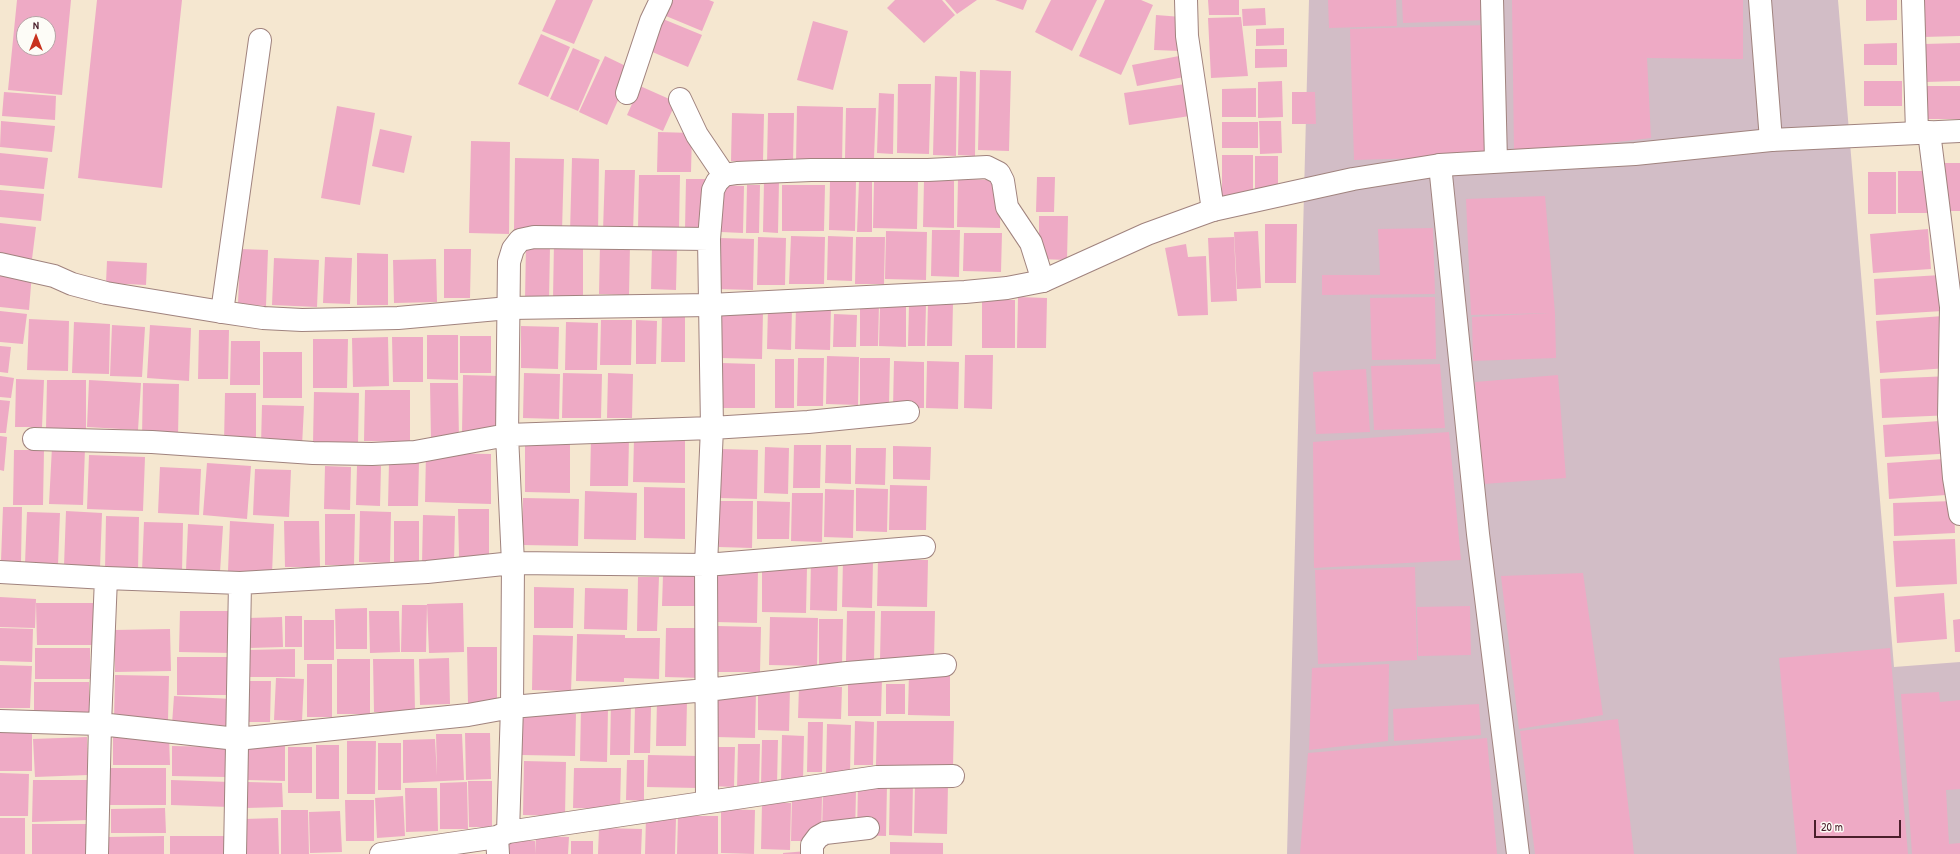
<!DOCTYPE html>
<style>
body{margin:0}
#map{position:relative;width:1960px;height:854px;overflow:hidden;background:#f5e7d0;font-family:"Patrick Hand",sans-serif}
canvas{display:block}
.north{position:absolute;left:16px;top:16px;width:40px;height:40px;box-sizing:border-box;background:#fdfcf7;border:1px solid #b5a4a5;border-radius:50%;rotate:0deg;font-size:11px;font-weight:700;line-height:16px;text-align:center;color:#4a1f2b}
.north::after{content:'';display:block;margin:auto;width:14px;height:18px;background:#c8321e;clip-path:polygon(50% 0,100% 100%,50% 72%,0 100%)}
.scale{position:absolute;left:1814px;top:820px;width:87px;height:18px;box-sizing:border-box;border:2px solid #4a1f2b;border-top:0;padding-left:5px;font-size:12px;line-height:14px;white-space:nowrap;color:#4a1f2b;-webkit-text-stroke:3px #fdfcf7;paint-order:stroke}
</style>
<div id="map">
<canvas width="1960" height="854"></canvas>
<div class="north">N</div>
<div class="scale">20 m</div>
</div>
<script>
const ctx = document.querySelector('canvas').getContext('2d');
ctx.lineJoin = 'round';
function fill(path, color) {
  ctx.fillStyle = color;
  ctx.fill(path, 'evenodd');
}
function shape(rows) {
  const path = new Path2D();
  for (const r of rows) {
    path.moveTo(r[0], r[1]);
    for (let i = 2; i < r.length; i += 2) path.lineTo(r[i], r[i + 1]);
  }
  return path;
}
function trace(path, color, width, dash) {
  ctx.strokeStyle = color;
  ctx.lineWidth = width;
  ctx.lineCap = dash ? 'butt' : 'round';
  ctx.setLineDash(dash || []);
  ctx.stroke(path);
}
const industrial = shape([
 [1309,0,1838,0,1894,667,1960,662,1960,854,1287,854]
]);
const building = shape([
 [17,0,71,0,62,95,8,90],
 [24,24,48,24,48,48,24,48],
 [97,0,182,0,162,188,78,178],
 [556,0,593,0,574,44,542,31],
 [673,0,709,0,714,2,702,31,666,16],
 [895,0,942,0,955,15,924,43,887,8],
 [945,0,977,0,957,14],
 [995,0,1027,0,1023,10],
 [1051,0,1097,0,1072,51,1035,32],
 [1105,0,1141,0,1153,5,1121,75,1079,56],
 [1208,0,1239,0,1239,15,1209,15],
 [1328,0,1396,0,1397,26,1329,28],
 [1402,0,1487,0,1488,20,1403,23],
 [1512,0,1743,0,1743,59,1647,58,1651,138,1514,154],
 [1866,0,1897,0,1897,20,1866,21],
 [1922,0,1960,0,1960,36,1923,37],
 [1265,8,1266,25,1243,26,1242,9],
 [1156,15,1182,17,1180,51,1154,50],
 [1241,17,1248,76,1211,78,1208,18],
 [663,19,702,35,688,67,650,51],
 [813,21,848,31,833,90,797,80],
 [1488,25,1492,156,1354,160,1350,29],
 [1284,28,1284,45,1256,46,1256,29],
 [541,34,570,47,548,97,518,84],
 [1897,43,1897,65,1864,65,1864,44],
 [1960,43,1960,81,1925,82,1924,44],
 [573,48,600,60,578,111,550,99],
 [1255,49,1287,49,1287,67,1255,68],
 [605,56,632,69,607,125,579,112],
 [1179,56,1184,77,1137,86,1132,65],
 [980,70,1011,71,1009,151,978,150],
 [960,71,976,72,975,156,958,155],
 [935,76,957,77,956,156,933,155],
 [1282,81,1283,117,1258,118,1258,82],
 [1864,81,1902,81,1902,106,1864,106],
 [898,84,931,84,929,154,897,153],
 [1185,84,1190,116,1129,125,1124,93],
 [640,86,676,102,663,131,627,115],
 [1926,86,1960,86,1960,119,1926,119],
 [1256,88,1256,117,1222,117,1222,89],
 [4,92,56,96,55,120,2,116],
 [1292,92,1315,92,1316,124,1292,124],
 [879,93,894,94,893,154,877,153],
 [337,106,375,113,360,205,321,198],
 [797,106,843,107,842,164,796,163],
 [846,108,876,108,874,158,845,158],
 [732,113,764,114,763,162,731,161],
 [768,113,794,113,793,164,767,164],
 [1,121,55,126,52,152,0,147],
 [1259,121,1281,121,1282,153,1260,154],
 [1222,122,1258,122,1258,148,1222,148],
 [380,129,412,136,404,173,372,166],
 [658,132,692,133,691,172,657,172],
 [471,141,510,142,509,234,469,233],
 [0,153,48,158,44,189,0,185],
 [1222,155,1253,155,1253,197,1222,197],
 [1255,156,1278,156,1278,191,1255,191],
 [515,158,564,159,562,231,514,230],
 [572,158,599,159,598,234,570,233],
 [1945,163,1960,163,1960,211,1945,211],
 [605,170,635,170,633,232,603,231],
 [1898,171,1929,171,1929,213,1898,213],
 [1868,172,1896,172,1896,214,1868,214],
 [639,175,680,175,679,230,638,229],
 [1037,177,1055,177,1054,212,1036,212],
 [686,179,707,179,706,231,685,230],
 [958,179,1001,180,1000,228,957,227],
 [924,180,954,181,954,228,923,227],
 [764,181,779,181,778,233,763,232],
 [830,181,856,182,855,231,829,230],
 [859,181,872,181,872,232,857,232],
 [874,181,918,182,917,229,873,228],
 [722,185,744,186,743,233,721,232],
 [747,185,760,185,759,233,746,233],
 [782,185,825,185,824,231,782,231],
 [0,190,44,194,41,221,0,217],
 [1545,196,1555,313,1556,358,1473,361,1472,317,1550,313,1471,315,1466,199],
 [1039,216,1068,216,1067,260,1039,259],
 [0,223,36,227,32,259,0,256],
 [1265,224,1297,224,1296,283,1265,283],
 [1433,228,1435,294,1322,295,1322,275,1380,275,1378,229],
 [1928,229,1931,269,1873,273,1870,234],
 [932,230,960,230,959,277,931,276],
 [886,231,927,232,926,280,885,279],
 [1258,231,1261,288,1237,289,1234,232],
 [964,233,1002,233,1001,272,963,271],
 [791,236,825,237,824,284,789,284],
 [828,236,853,237,852,281,827,280],
 [758,237,786,238,785,285,757,285],
 [856,237,885,237,884,284,855,284],
 [1234,237,1237,301,1211,302,1208,238],
 [719,238,754,239,753,290,717,289],
 [554,242,583,243,583,300,553,299],
 [600,244,630,245,629,295,599,294],
 [1186,244,1188,257,1206,256,1208,315,1178,316,1165,248],
 [526,245,550,246,549,300,525,300],
 [652,247,677,247,676,290,651,289],
 [240,249,268,250,266,306,238,304],
 [444,249,471,249,470,298,444,298],
 [357,253,388,254,388,305,357,305],
 [325,257,352,258,350,304,323,303],
 [274,258,319,260,317,307,272,305],
 [436,259,437,302,394,303,393,260],
 [107,261,147,263,146,285,106,283],
 [0,271,32,273,29,310,0,307],
 [1941,275,1943,311,1876,315,1874,279],
 [1018,297,1047,298,1046,348,1017,348],
 [1435,297,1436,359,1372,360,1370,298],
 [982,300,1015,300,1015,348,982,348],
 [928,302,953,303,952,346,927,346],
 [860,303,879,304,878,346,860,346],
 [909,304,926,304,925,346,908,346],
 [796,305,831,306,830,350,795,349],
 [880,306,906,306,906,347,879,346],
 [768,307,792,308,791,350,767,349],
 [722,310,763,311,762,359,721,358],
 [0,311,27,314,23,344,0,342],
 [662,313,685,313,685,362,661,362],
 [834,314,857,315,856,347,833,347],
 [1943,316,1947,368,1880,373,1876,321],
 [29,319,69,321,68,371,27,370],
 [601,320,632,320,631,365,600,365],
 [636,320,657,321,656,364,636,364],
 [74,322,110,324,109,374,72,373],
 [566,322,598,323,597,370,565,370],
 [112,325,145,327,142,377,110,376],
 [150,325,191,328,189,381,147,378],
 [521,326,559,327,558,369,521,368],
 [199,330,229,330,228,379,198,379],
 [427,335,458,335,458,380,427,379],
 [460,336,491,336,491,373,460,373],
 [388,337,389,386,353,387,352,338],
 [392,337,423,337,423,382,393,382],
 [313,339,348,339,347,388,313,388],
 [231,341,260,341,260,385,230,385],
 [0,346,11,347,8,373,0,372],
 [263,352,302,352,302,398,263,398],
 [965,355,993,355,992,409,964,408],
 [827,356,859,357,858,405,826,404],
 [798,358,824,358,823,406,797,406],
 [860,358,890,358,889,405,860,405],
 [775,359,794,359,794,408,775,408],
 [894,361,924,362,924,408,893,408],
 [927,361,959,362,958,409,926,408],
 [721,363,755,364,755,408,720,408],
 [1440,364,1445,428,1374,430,1371,366],
 [1366,369,1370,432,1316,434,1313,372],
 [524,373,560,374,559,419,523,418],
 [563,373,602,374,601,418,562,418],
 [608,373,633,374,632,418,607,418],
 [463,375,499,376,498,433,462,433],
 [1558,375,1566,478,1483,484,1475,382],
 [0,376,14,378,11,398,0,397],
 [1951,376,1953,415,1882,418,1880,379],
 [16,379,44,380,42,427,15,427],
 [47,380,86,380,86,429,46,429],
 [89,380,141,383,138,430,87,427],
 [143,383,179,384,178,437,142,436],
 [430,383,458,383,459,439,431,440],
 [365,390,410,390,410,442,364,441],
 [314,392,359,393,358,444,313,443],
 [225,393,256,393,256,444,224,444],
 [0,400,10,401,6,433,0,433],
 [262,405,304,406,302,446,261,445],
 [1954,420,1956,453,1885,457,1883,425],
 [1449,432,1461,560,1314,568,1313,442],
 [0,436,7,437,4,471,0,470],
 [591,437,629,438,628,486,590,486],
 [634,438,685,439,685,483,633,482],
 [525,442,570,442,570,493,525,492],
 [794,445,821,445,820,488,793,488],
 [826,445,851,445,851,484,825,483],
 [893,446,931,447,930,480,893,479],
 [52,447,85,448,83,505,49,504],
 [765,447,789,448,788,494,764,493],
 [856,448,886,448,885,485,855,484],
 [720,449,758,450,757,499,719,498],
 [14,450,44,450,43,505,13,505],
 [426,453,491,454,491,504,425,502],
 [89,455,145,457,143,511,87,509],
 [1958,458,1960,494,1889,499,1887,463],
 [389,462,419,462,418,506,388,506],
 [207,463,251,466,247,519,203,515],
 [325,466,351,467,350,510,324,509],
 [357,466,381,466,380,506,356,505],
 [160,467,201,469,199,515,158,513],
 [255,469,291,470,289,517,253,515],
 [890,485,927,486,926,530,889,530],
 [644,487,685,488,685,539,644,538],
 [856,488,888,489,887,532,856,531],
 [825,489,854,490,853,538,824,537],
 [585,491,637,493,636,540,584,539],
 [792,493,823,493,822,542,791,541],
 [523,498,579,499,578,546,522,545],
 [720,501,753,501,752,548,719,547],
 [757,501,790,502,789,539,757,539],
 [1954,501,1955,533,1894,536,1893,503],
 [3,507,22,507,21,562,1,561],
 [458,509,489,509,489,557,459,557],
 [66,511,102,513,100,568,64,566],
 [360,511,391,512,390,563,359,562],
 [27,512,60,513,58,565,25,564],
 [325,514,355,514,354,565,325,565],
 [423,515,455,516,454,564,422,564],
 [106,516,139,517,138,571,105,570],
 [230,521,274,524,272,574,228,571],
 [284,521,319,521,320,567,285,567],
 [394,521,419,521,419,564,394,564],
 [144,522,183,523,182,572,142,571],
 [188,524,223,526,220,572,186,570],
 [1955,539,1957,584,1896,587,1893,541],
 [843,559,873,560,872,608,842,607],
 [878,559,928,560,927,607,877,606],
 [811,560,838,561,837,611,810,610],
 [762,566,807,567,806,613,762,612],
 [1415,567,1417,660,1318,664,1315,570],
 [716,568,758,569,757,623,715,622],
 [1583,573,1603,715,1519,729,1501,576],
 [663,575,697,575,697,606,662,606],
 [638,577,659,577,657,631,637,631],
 [534,587,574,588,573,628,534,628],
 [585,588,628,589,627,630,584,629],
 [1944,593,1947,639,1897,643,1894,597],
 [0,597,36,599,35,628,0,627],
 [36,603,94,603,95,645,37,645],
 [463,603,464,652,429,653,427,604],
 [402,605,427,605,426,652,401,652],
 [1470,606,1471,655,1418,656,1417,607],
 [367,608,367,649,336,649,335,609],
 [180,611,233,611,232,653,179,652],
 [369,611,399,611,400,652,370,653],
 [847,611,875,611,874,662,846,661],
 [881,611,935,611,934,661,880,660],
 [285,616,302,616,302,647,285,647],
 [282,617,283,647,249,648,248,618],
 [770,617,818,618,817,666,769,665],
 [819,619,843,619,842,665,819,665],
 [1960,619,1960,652,1955,652,1953,620],
 [304,620,334,620,334,660,304,660],
 [717,626,761,627,760,672,716,672],
 [0,628,33,629,32,662,0,661],
 [666,628,701,628,701,678,665,677],
 [170,629,171,671,115,672,114,630],
 [577,634,625,635,625,638,660,638,659,679,624,678,624,682,576,681],
 [533,635,573,636,571,691,532,690],
 [467,647,497,647,497,703,468,704],
 [35,648,90,648,90,679,35,679],
 [1890,648,1908,854,1797,854,1779,658],
 [295,649,295,677,247,677,247,650],
 [177,657,233,657,233,695,177,695],
 [449,658,450,704,420,705,419,659],
 [337,659,370,659,370,714,337,714],
 [373,659,414,659,415,712,374,712],
 [307,664,332,664,332,717,307,717],
 [1389,664,1388,741,1309,750,1312,668],
 [0,665,32,666,30,708,0,708],
 [909,672,950,673,950,716,908,715],
 [115,675,169,676,168,720,114,720],
 [276,678,304,679,302,721,274,720],
 [848,678,882,678,881,716,848,716],
 [247,681,271,681,270,722,246,722],
 [34,682,89,682,89,712,34,712],
 [886,684,905,684,905,714,886,714],
 [758,686,790,686,789,731,758,730],
 [799,686,842,687,841,719,798,718],
 [717,691,756,692,755,738,716,737],
 [1939,692,1940,702,1960,700,1960,789,1946,790,1949,844,1960,843,1960,854,1912,854,1901,694],
 [174,696,232,699,231,726,172,724],
 [657,700,687,701,686,746,656,746],
 [611,703,631,703,630,755,610,755],
 [1479,704,1481,735,1394,741,1393,709],
 [635,706,651,707,650,753,634,753],
 [581,708,608,708,607,762,580,761],
 [523,713,576,714,575,756,522,755],
 [1618,719,1634,854,1535,854,1520,731],
 [855,721,874,722,873,765,854,765],
 [877,721,954,721,953,767,876,765],
 [808,722,823,722,822,772,807,772],
 [827,724,851,725,850,774,826,773],
 [0,729,32,729,32,771,0,771],
 [465,733,490,733,491,779,466,780],
 [436,734,462,734,464,780,403,783,403,740,435,739,437,776],
 [782,735,804,736,803,781,781,781],
 [113,736,169,736,170,765,113,765],
 [87,737,88,775,35,777,33,739],
 [1487,738,1497,854,1300,854,1308,753],
 [762,740,778,740,777,785,761,785],
 [347,741,376,741,375,794,347,794],
 [378,743,401,743,401,790,378,790],
 [738,744,760,744,759,790,737,789],
 [316,745,339,745,339,799,316,799],
 [172,746,227,747,226,777,172,776],
 [248,746,285,746,285,781,247,780],
 [288,747,312,747,312,793,288,793],
 [710,747,735,747,734,787,709,786],
 [648,755,699,756,698,788,647,787],
 [627,760,644,760,644,801,626,800],
 [524,761,566,762,565,816,523,815],
 [110,768,166,768,166,805,110,805],
 [574,768,621,768,620,809,573,808],
 [0,773,29,774,28,816,0,816],
 [33,780,87,780,88,820,32,822],
 [171,780,230,782,229,807,171,805],
 [468,781,492,781,492,827,469,827],
 [890,781,913,782,912,836,889,835],
 [248,782,282,783,283,807,246,808],
 [467,782,468,829,440,829,440,783],
 [858,784,887,784,886,836,857,835],
 [915,784,948,784,947,834,914,833],
 [405,788,437,788,438,831,406,832],
 [823,789,856,790,855,837,822,837],
 [403,796,405,836,377,838,375,798],
 [792,796,822,796,821,841,791,841],
 [345,800,374,800,374,841,346,841],
 [762,803,791,803,790,850,761,849],
 [165,808,166,833,111,833,111,809],
 [721,809,755,810,754,854,721,853],
 [281,810,308,810,309,854,281,854],
 [340,811,342,852,310,853,309,812],
 [678,816,718,816,718,854,677,854],
 [646,817,676,818,675,854,645,854],
 [0,818,25,818,25,854,0,854],
 [278,818,279,854,244,854,244,819],
 [32,824,88,824,88,854,32,854],
 [599,828,642,829,641,854,598,854],
 [164,836,164,854,108,854,108,837],
 [170,836,231,836,231,854,170,854],
 [536,836,569,837,568,854,535,854],
 [508,841,535,841,535,854,507,854],
 [571,841,593,841,593,854,571,854],
 [890,842,943,843,943,854,890,854],
 [807,851,807,854,783,854,783,853]
]);
const minor = shape([
 [1186,0,1187,36,1213,210],
 [1492,0,1496,161],
 [1760,0,1771,140],
 [1913,0,1917,132],
 [627,93,651,21,661,0],
 [680,99,697,135,724,175],
 [1929,132,1951,307,1949,416,1954,478,1960,514],
 [1440,165,1478,534,1518,854],
 [222,312,260,40],
 [34,439,152,442,313,453,372,454,415,452,507,435,712,428,808,422,908,412],
 [0,572,106,578,240,583,427,572,513,563,706,565,924,547],
 [0,721,100,724,237,739,468,715,512,707,707,690,847,673,945,665],
 [707,802,706,565,712,428,709,239,713,190,717,182,724,175,737,173,811,170,928,170,987,167,999,173,1003,181,1007,207,1031,243,1043,281],
 [508,832,877,777,953,776],
 [97,854,100,724,106,578],
 [235,854,240,583],
 [381,854,497,837],
 [498,854,497,837,508,832,512,707,513,563,507,435,509,262,513,249,520,240,534,237,709,239],
 [812,854,812,845,818,837,825,833,868,828]
]);
const tertiary = shape([
 [0,264,54,276,72,284,106,293,222,312,263,318,302,320,398,318,509,308,710,305,965,292,1007,288,1043,281,1147,234,1213,210,1353,179,1440,165,1635,154,1771,140,1960,131]
]);
fill(industrial, '#d2bdc6');
fill(building, '#eeaac5');
trace(minor, '#a0837e', 24);
trace(tertiary, '#a0837e', 24);
trace(minor, '#fff', 22);
trace(tertiary, '#fff', 22);
</script>
